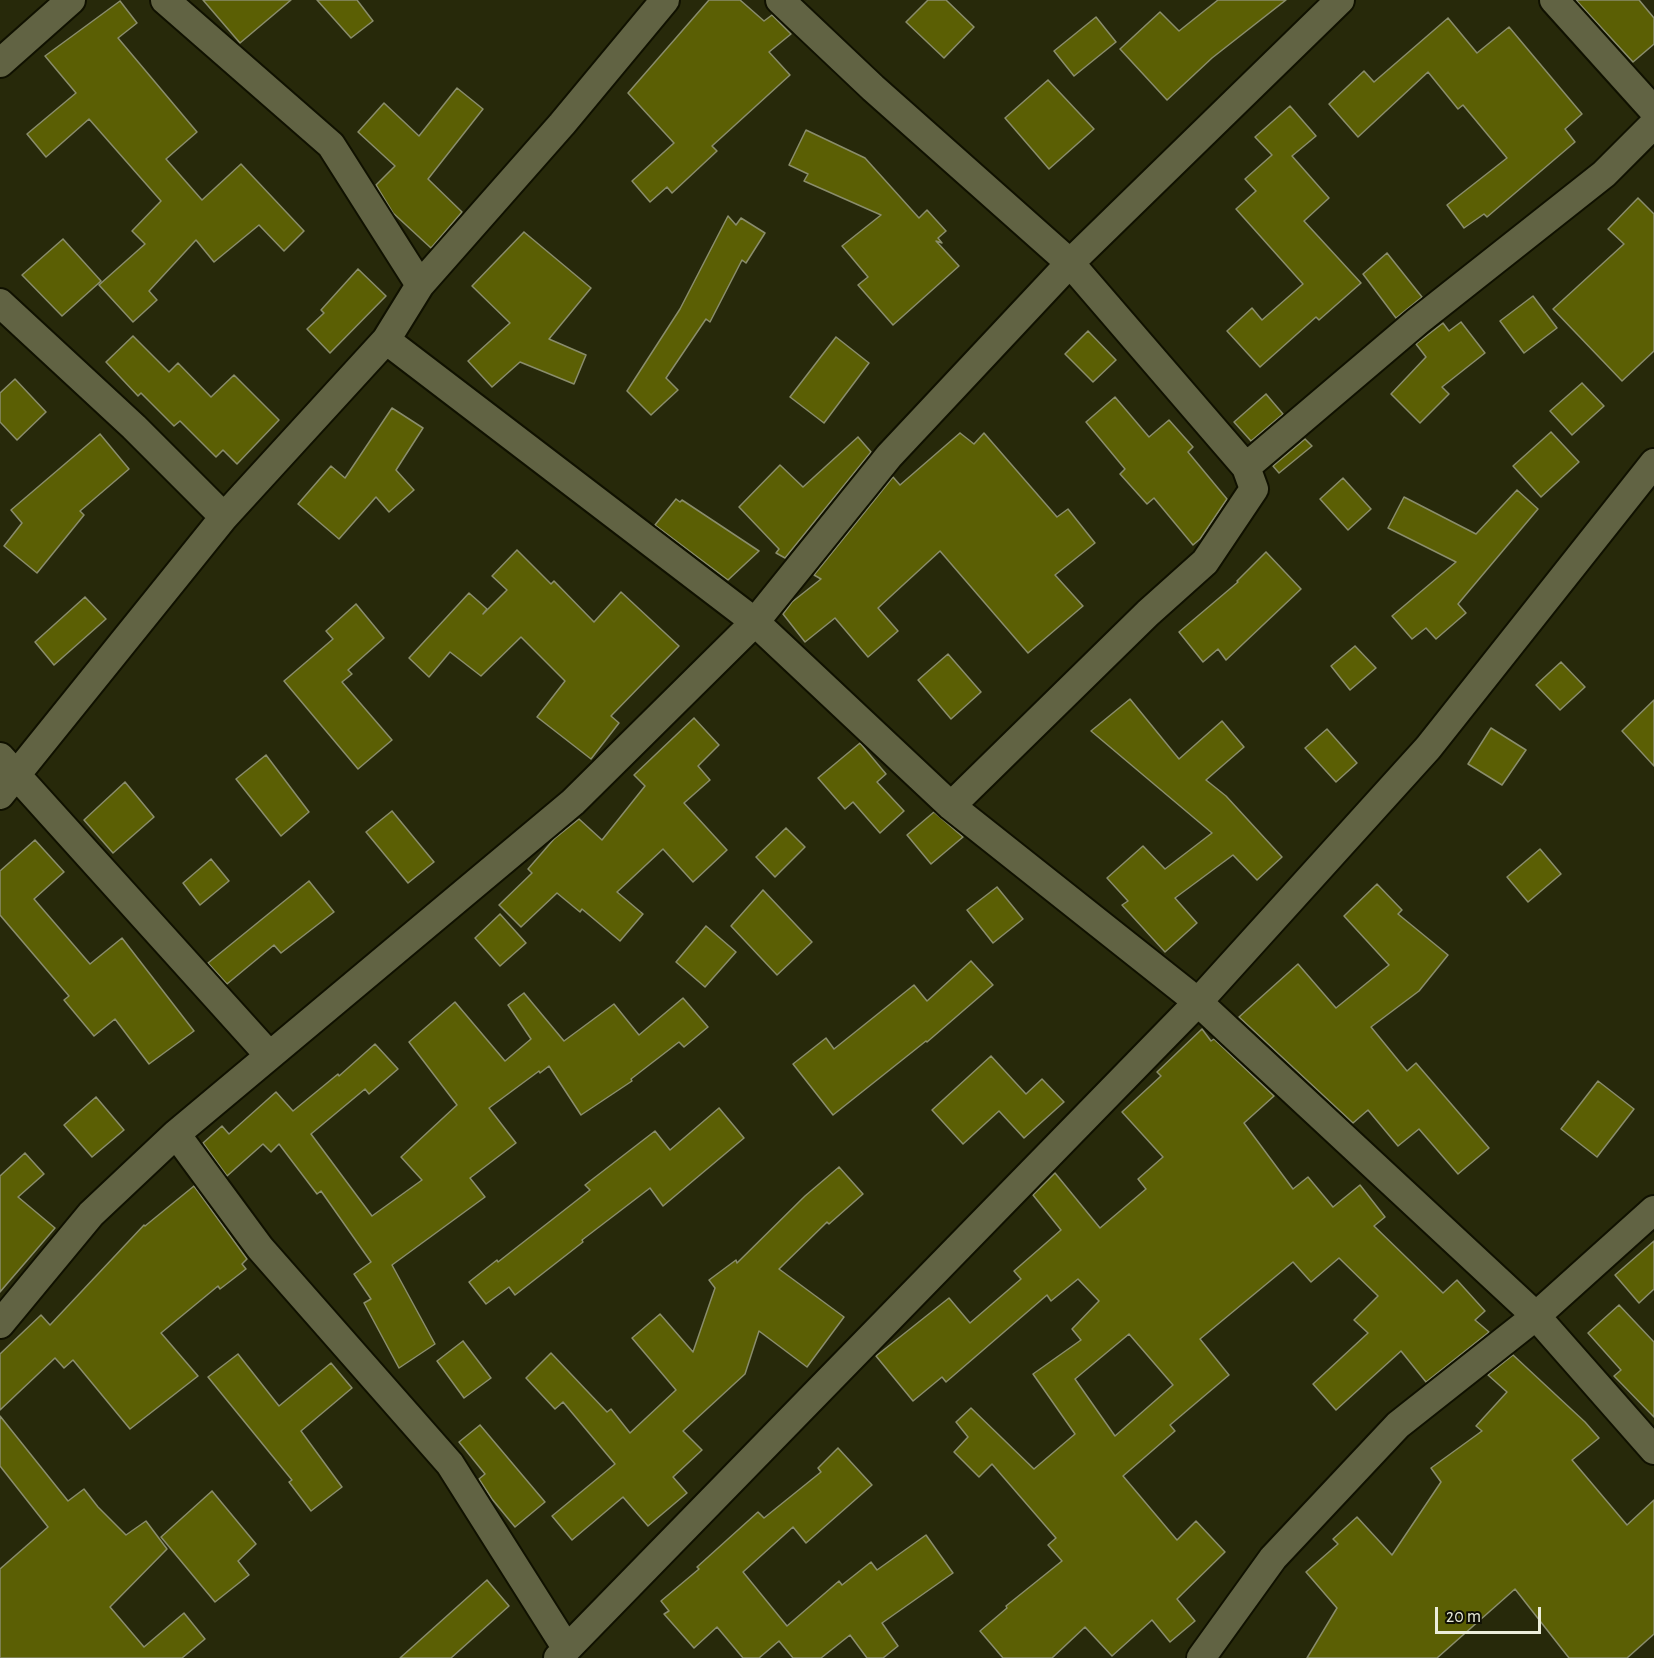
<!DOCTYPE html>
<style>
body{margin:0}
#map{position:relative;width:1654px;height:1658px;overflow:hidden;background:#27290a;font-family:"Alegreya Sans",sans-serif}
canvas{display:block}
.scale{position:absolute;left:1435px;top:1607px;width:106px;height:27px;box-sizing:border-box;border:3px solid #eceedb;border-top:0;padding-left:8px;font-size:18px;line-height:21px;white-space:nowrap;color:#eceedb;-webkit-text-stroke:4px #101005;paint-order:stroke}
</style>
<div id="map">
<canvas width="1654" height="1658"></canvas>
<div class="scale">20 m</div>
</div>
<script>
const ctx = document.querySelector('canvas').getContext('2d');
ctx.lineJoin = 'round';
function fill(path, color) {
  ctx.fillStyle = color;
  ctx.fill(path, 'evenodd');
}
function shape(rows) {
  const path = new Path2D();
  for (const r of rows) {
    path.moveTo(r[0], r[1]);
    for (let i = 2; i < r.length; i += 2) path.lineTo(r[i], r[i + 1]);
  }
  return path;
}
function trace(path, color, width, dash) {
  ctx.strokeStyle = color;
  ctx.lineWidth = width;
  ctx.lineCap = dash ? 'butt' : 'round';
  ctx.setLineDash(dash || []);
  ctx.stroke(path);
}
const building = shape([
 [203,0,291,0,240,43,203,0],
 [317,0,357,0,373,21,351,38,317,0],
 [709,0,740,0,764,21,772,15,791,34,769,52,790,75,712,146,717,151,672,193,667,187,650,202,632,181,674,143,628,93,709,0],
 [928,0,946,0,974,27,944,58,906,22,928,0],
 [1218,0,1286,0,1212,58,1167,100,1120,49,1160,12,1179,31,1218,0],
 [1576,0,1639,0,1654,18,1654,44,1633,62,1576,0],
 [120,1,137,23,118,38,197,132,166,159,202,200,241,164,304,231,284,251,259,225,214,262,196,240,149,291,157,300,133,322,99,285,145,244,132,231,161,201,89,119,46,157,27,134,76,93,45,56,120,1],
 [1096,17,1116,42,1074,76,1054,51,1096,17],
 [1448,18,1477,53,1509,27,1582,114,1565,129,1575,142,1487,217,1484,214,1464,228,1447,205,1507,158,1463,105,1458,109,1428,72,1358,137,1329,104,1364,71,1374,82,1448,18],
 [1048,80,1094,129,1049,169,1005,118,1048,80],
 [457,88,483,109,428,179,462,212,431,248,393,213,376,185,395,166,358,132,384,103,419,136,457,88],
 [1290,106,1316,136,1292,156,1329,198,1304,221,1361,283,1319,320,1316,317,1260,367,1227,331,1252,308,1262,320,1303,284,1236,209,1256,191,1245,179,1272,155,1255,137,1290,106],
 [806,130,865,158,919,218,927,210,946,231,938,238,942,243,936,241,959,266,893,325,858,285,868,277,842,246,881,215,804,181,808,174,789,165,806,130],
 [1638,198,1654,214,1654,351,1622,381,1553,309,1624,244,1608,229,1638,198],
 [728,216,736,225,741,218,765,233,746,263,742,260,710,322,706,319,666,378,678,390,651,415,627,391,680,309,728,216],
 [524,232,591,288,549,339,586,355,574,384,520,362,492,387,468,361,510,323,472,286,524,232],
 [63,239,101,281,62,316,22,275,63,239],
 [1387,253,1422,297,1396,318,1363,274,1387,253],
 [358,269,386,296,330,353,307,329,324,313,321,310,358,269],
 [1533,296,1557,328,1524,353,1500,321,1533,296],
 [1461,322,1485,353,1442,387,1449,394,1420,423,1391,394,1426,357,1416,344,1443,323,1449,331,1461,322],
 [1088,331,1116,360,1093,382,1065,354,1088,331],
 [133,336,169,372,178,363,211,397,234,375,279,420,237,464,223,450,216,457,180,421,174,426,141,393,138,396,106,362,133,336],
 [836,337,869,363,824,423,790,397,836,337],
 [15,379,46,412,17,440,0,422,0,393,15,379],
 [1582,383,1604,406,1572,435,1550,411,1582,383],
 [1266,394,1283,414,1251,441,1234,422,1266,394],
 [1115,397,1149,437,1169,420,1193,447,1188,452,1227,499,1200,539,1193,545,1154,498,1147,504,1120,474,1125,469,1086,422,1115,397],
 [392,408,423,428,396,470,414,490,389,512,376,497,339,539,298,504,331,466,345,478,392,408],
 [1551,432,1579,462,1541,497,1513,466,1551,432],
 [960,433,974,444,984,433,1057,517,1068,509,1095,543,1055,575,1083,606,1028,653,940,551,878,608,898,631,868,657,835,618,805,642,783,614,792,602,821,579,814,575,893,477,900,485,960,433],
 [100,434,129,469,80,511,84,515,37,573,4,546,22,523,11,510,100,434],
 [858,437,871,452,785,558,776,553,779,549,739,507,780,465,803,487,858,437],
 [1305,439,1312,446,1279,473,1273,466,1305,439],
 [1343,478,1371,509,1348,530,1320,499,1343,478],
 [1517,490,1538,509,1458,604,1466,613,1436,639,1426,628,1412,639,1392,616,1456,562,1388,528,1404,497,1476,534,1517,490],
 [676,499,680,502,682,500,759,551,728,580,655,525,676,499],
 [517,550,551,584,554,581,594,622,621,592,679,646,611,716,619,723,591,759,537,717,565,681,521,637,481,676,450,652,429,677,409,658,469,593,487,609,483,614,507,590,492,576,517,550],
 [1266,552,1301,589,1226,660,1218,649,1203,662,1179,632,1238,582,1237,581,1266,552],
 [85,597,106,619,54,665,35,642,85,597],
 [356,604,384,638,348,670,352,674,342,682,392,740,358,769,284,681,333,639,326,631,356,604],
 [1355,646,1376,668,1350,690,1331,666,1355,646],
 [948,654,981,692,951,719,918,680,948,654],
 [1561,662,1585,687,1560,710,1536,685,1561,662],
 [1130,699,1179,759,1222,721,1244,747,1206,780,1226,796,1282,857,1257,880,1233,855,1175,898,1197,923,1165,952,1122,905,1128,901,1107,878,1143,846,1165,869,1212,833,1091,731,1130,699],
 [1654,700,1654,766,1622,731,1654,700],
 [694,718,719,745,698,766,710,780,684,803,727,850,693,882,663,849,617,892,643,914,620,941,582,909,580,912,557,893,521,927,499,905,532,873,528,869,554,839,579,819,602,840,645,786,634,775,694,718],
 [1491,728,1526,750,1502,785,1468,764,1491,728],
 [1327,729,1357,763,1336,782,1305,748,1327,729],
 [860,743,886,774,877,782,904,811,880,833,853,802,845,809,818,778,860,743],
 [266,755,309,812,281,836,236,779,266,755],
 [125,782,154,817,113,853,84,820,125,782],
 [392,811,434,862,408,883,366,832,392,811],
 [934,812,963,837,931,864,907,835,934,812],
 [786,828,805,847,775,877,756,857,786,828],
 [35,840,64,872,34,899,90,964,122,938,194,1031,149,1064,115,1019,94,1036,64,1000,69,996,0,915,0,871,35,840],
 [1540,849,1561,874,1528,902,1507,877,1540,849],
 [211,859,229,881,200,905,183,883,211,859],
 [309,881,334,912,281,953,274,945,227,984,208,963,309,881],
 [1377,884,1402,910,1398,914,1448,955,1419,991,1371,1027,1407,1071,1416,1063,1489,1148,1458,1174,1419,1129,1398,1146,1368,1110,1353,1123,1239,1017,1298,964,1336,1008,1389,965,1344,916,1377,884],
 [997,887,1023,919,993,943,967,910,997,887],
 [763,890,812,942,777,975,731,926,763,890],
 [500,914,526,943,500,966,475,938,500,914],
 [706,926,736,952,705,987,676,962,706,926],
 [971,961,993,985,927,1042,926,1041,833,1115,793,1064,826,1038,834,1049,914,985,927,1001,971,961],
 [524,993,564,1041,614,1004,639,1035,683,998,708,1027,684,1047,679,1042,631,1079,632,1081,581,1115,549,1066,540,1073,539,1071,489,1108,516,1143,470,1178,485,1197,392,1265,435,1344,399,1368,364,1303,371,1299,354,1274,371,1262,321,1191,317,1194,279,1144,271,1152,263,1144,227,1176,203,1143,222,1126,229,1134,276,1092,293,1111,338,1074,339,1076,375,1044,398,1069,369,1094,365,1089,311,1134,372,1216,422,1180,401,1157,457,1105,409,1042,455,1002,505,1061,531,1039,508,1005,524,993],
 [1202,1029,1211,1041,1214,1039,1274,1096,1244,1123,1293,1189,1308,1177,1333,1207,1360,1185,1385,1217,1374,1226,1443,1293,1457,1280,1485,1311,1475,1320,1489,1332,1426,1382,1401,1351,1336,1410,1313,1384,1368,1333,1354,1320,1378,1296,1339,1258,1311,1282,1293,1262,1200,1339,1229,1375,1170,1425,1175,1431,1123,1476,1177,1540,1196,1521,1225,1552,1177,1599,1195,1621,1170,1642,1152,1620,1112,1656,1085,1627,1052,1658,1003,1658,980,1631,1007,1608,1006,1606,1062,1561,1048,1545,1056,1538,992,1464,979,1477,954,1452,968,1437,956,1422,971,1408,1034,1469,1075,1434,1033,1374,1081,1340,1072,1329,1099,1301,1078,1279,1051,1301,1047,1295,946,1382,942,1377,913,1401,876,1356,949,1298,970,1323,1021,1279,1014,1271,1061,1230,1033,1195,1055,1173,1100,1228,1146,1189,1138,1179,1163,1157,1122,1112,1161,1076,1157,1072,1202,1029],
 [1129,1334,1173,1385,1115,1436,1075,1379,1129,1334],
 [991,1056,1026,1094,1042,1079,1064,1102,1024,1138,999,1111,963,1144,932,1110,991,1056],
 [1598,1081,1634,1109,1597,1157,1561,1129,1598,1081],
 [96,1097,124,1130,92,1157,64,1125,96,1097],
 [719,1108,744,1138,663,1206,650,1188,582,1240,583,1242,515,1295,509,1287,486,1304,469,1282,497,1260,498,1262,590,1190,585,1185,655,1131,670,1150,719,1108],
 [25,1153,44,1174,18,1197,55,1228,0,1292,0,1176,25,1153],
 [839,1167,863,1194,829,1224,827,1222,779,1269,844,1317,807,1367,759,1331,745,1374,683,1431,702,1450,673,1477,687,1493,648,1526,623,1497,572,1540,552,1516,615,1464,563,1402,555,1409,526,1378,551,1353,607,1412,611,1409,630,1433,676,1390,632,1338,660,1314,693,1352,715,1288,709,1280,736,1260,737,1263,805,1196,839,1167],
 [194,1186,247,1259,242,1264,246,1269,220,1289,218,1286,161,1333,198,1376,130,1429,73,1360,64,1368,55,1358,0,1410,0,1354,41,1315,50,1325,144,1225,145,1226,194,1186],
 [1654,1241,1654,1289,1639,1303,1615,1275,1654,1241],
 [1619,1305,1654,1342,1654,1417,1614,1376,1621,1370,1588,1333,1619,1305],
 [463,1341,491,1378,464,1398,437,1361,463,1341],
 [238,1354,279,1406,331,1363,352,1388,301,1431,342,1487,311,1511,289,1482,292,1480,208,1377,238,1354],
 [1513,1355,1585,1422,1599,1438,1572,1460,1627,1525,1654,1500,1654,1634,1627,1658,1569,1658,1515,1589,1437,1658,1307,1658,1337,1608,1306,1572,1338,1544,1333,1539,1357,1517,1392,1555,1441,1482,1431,1468,1482,1431,1476,1426,1507,1392,1488,1375,1513,1355],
 [0,1416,68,1501,84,1489,98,1507,126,1535,146,1521,167,1549,110,1607,144,1647,184,1613,205,1639,182,1658,0,1658,0,1569,48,1527,0,1466,0,1416],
 [480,1425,545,1502,515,1527,492,1499,479,1479,485,1474,459,1442,480,1425],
 [838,1448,872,1485,806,1543,793,1527,743,1572,787,1626,839,1581,842,1585,871,1562,877,1570,926,1535,953,1573,882,1623,898,1646,883,1658,867,1658,850,1635,821,1658,793,1658,779,1641,759,1658,743,1658,717,1627,694,1648,664,1614,669,1611,661,1601,699,1569,697,1567,758,1512,764,1518,821,1472,818,1468,838,1448],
 [212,1491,256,1544,238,1561,249,1575,215,1602,161,1537,212,1491],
 [487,1580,509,1606,451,1658,400,1658,487,1580]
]);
const street = shape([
 [165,0,331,145,420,285],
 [780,0,873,88,1070,263,1246,467],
 [1554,0,1654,111],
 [0,63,71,0],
 [0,303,134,427,224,517],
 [386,340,755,622,951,806,1198,1002,1536,1316,1654,1450],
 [0,757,269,1055],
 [0,795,224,517,386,340,420,285,562,124,665,0],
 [951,806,1148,613,1205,562,1254,489,1246,467,1418,321,1604,174,1654,124],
 [176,1134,260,1248,450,1464,567,1649],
 [0,1324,91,1214,176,1134,573,802,755,622,889,456,1070,263,1340,0],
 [558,1658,1198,1002,1428,748,1654,463],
 [1201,1658,1273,1558,1398,1425,1536,1316,1654,1210]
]);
fill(building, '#5b5f04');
trace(building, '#8a8d6c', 1.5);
trace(street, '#101100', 32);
trace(street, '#616343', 28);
</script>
